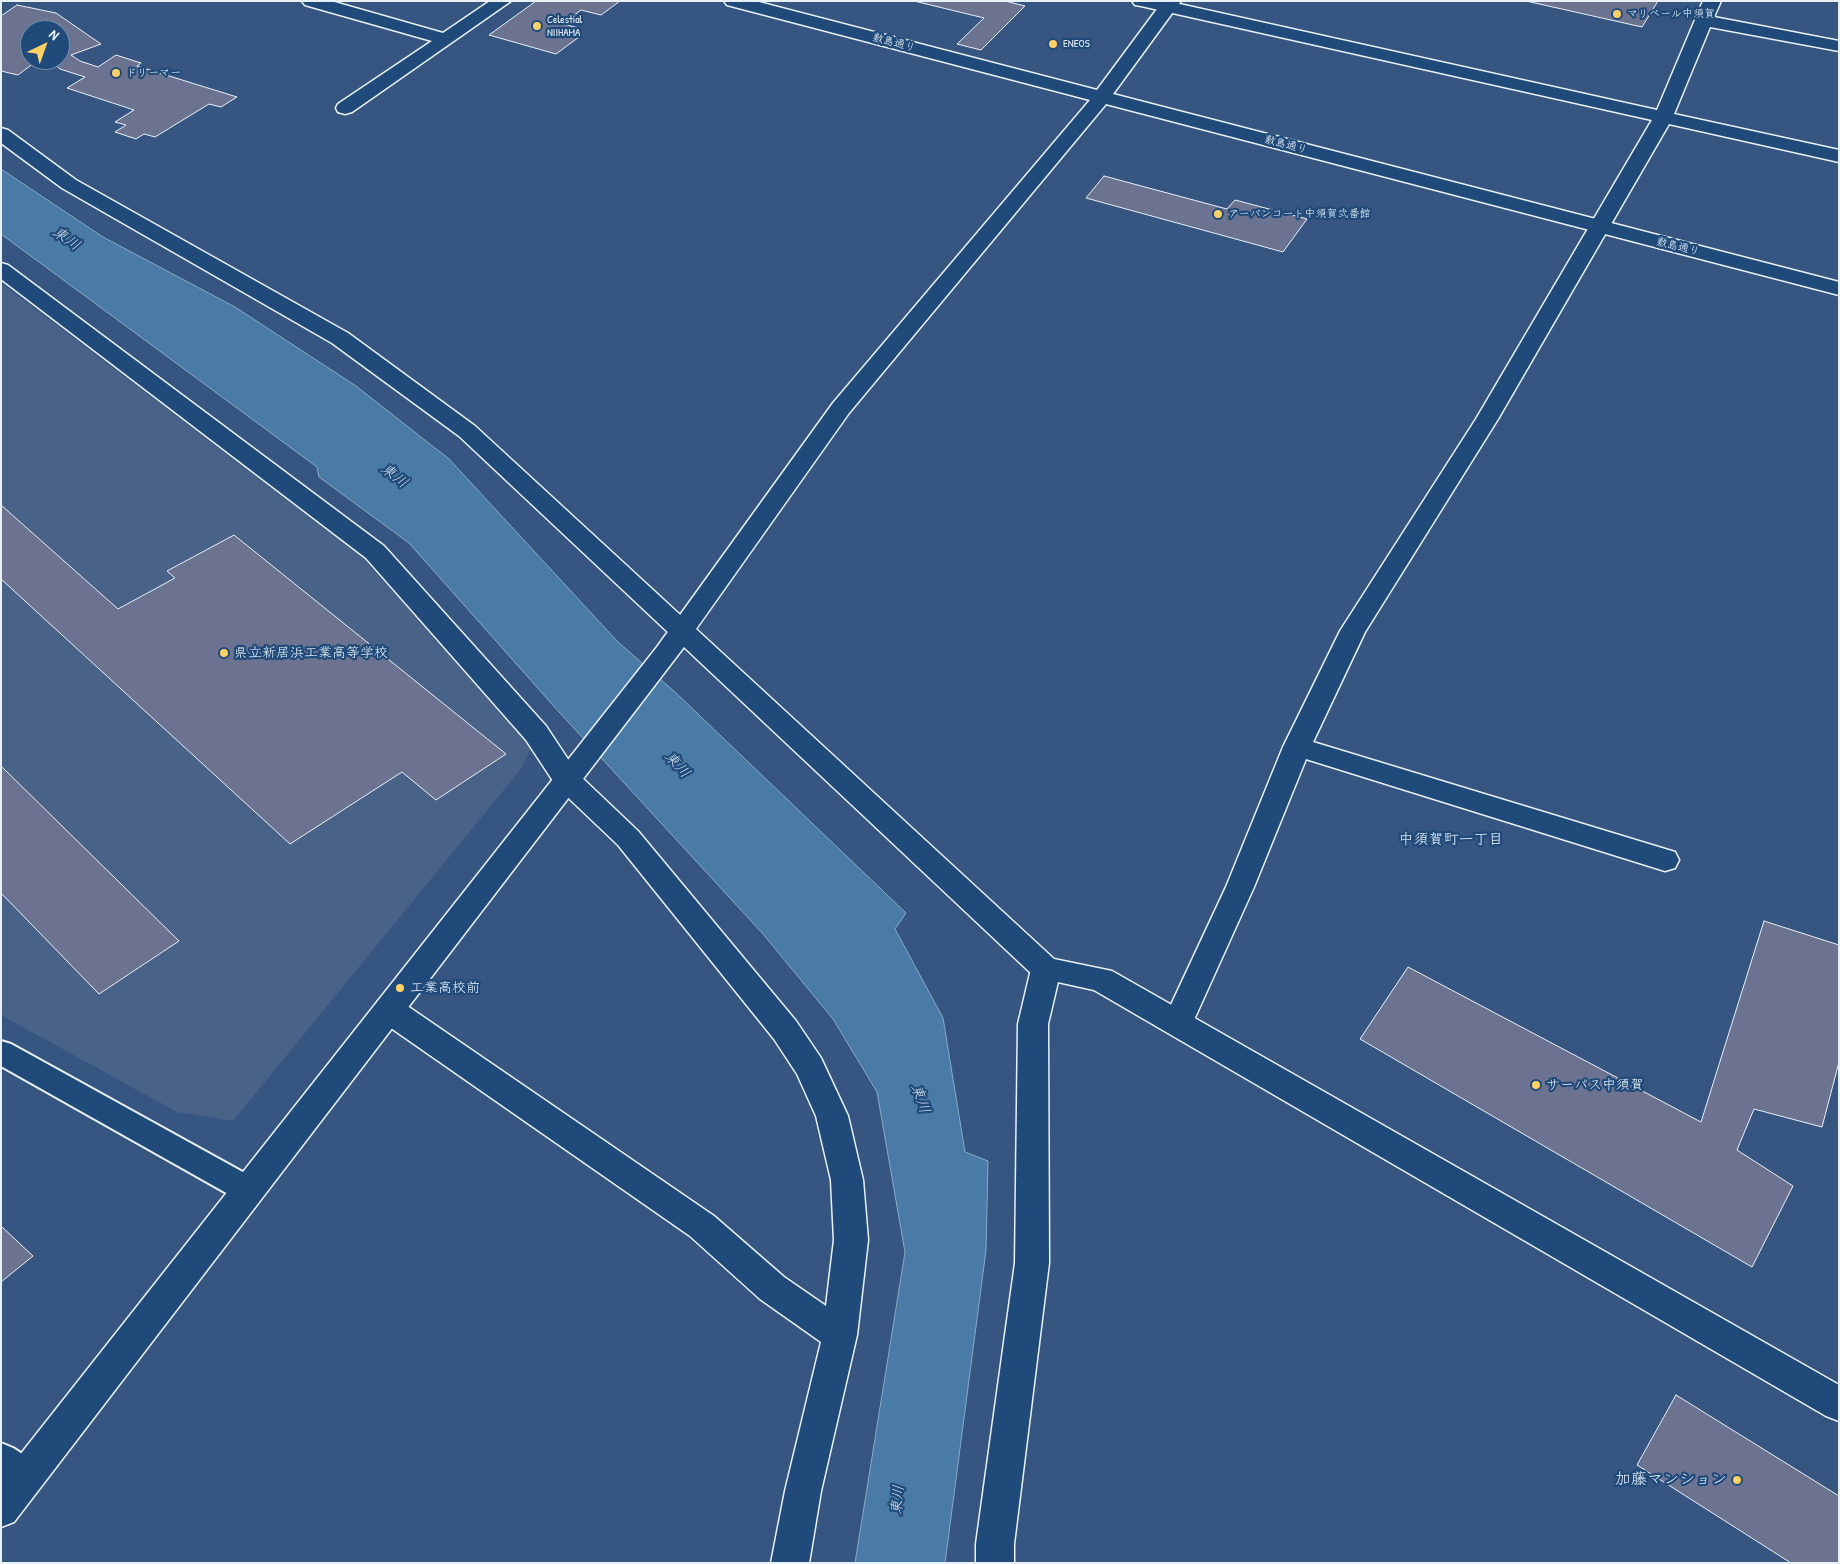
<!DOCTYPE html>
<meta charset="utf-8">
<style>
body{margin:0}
#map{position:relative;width:1840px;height:1564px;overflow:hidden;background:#365681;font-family:"Patrick Hand",sans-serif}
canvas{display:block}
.frame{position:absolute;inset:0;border:2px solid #e8f1f8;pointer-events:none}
.north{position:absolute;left:20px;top:20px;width:50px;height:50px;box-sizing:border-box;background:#1f4a7a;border:1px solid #6f8dac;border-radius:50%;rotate:42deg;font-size:14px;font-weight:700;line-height:20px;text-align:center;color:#e8f1f8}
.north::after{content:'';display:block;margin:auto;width:18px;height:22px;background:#ffd166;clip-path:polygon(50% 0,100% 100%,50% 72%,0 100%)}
</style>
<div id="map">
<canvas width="1840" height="1564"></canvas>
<div class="frame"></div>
<div class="north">N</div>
</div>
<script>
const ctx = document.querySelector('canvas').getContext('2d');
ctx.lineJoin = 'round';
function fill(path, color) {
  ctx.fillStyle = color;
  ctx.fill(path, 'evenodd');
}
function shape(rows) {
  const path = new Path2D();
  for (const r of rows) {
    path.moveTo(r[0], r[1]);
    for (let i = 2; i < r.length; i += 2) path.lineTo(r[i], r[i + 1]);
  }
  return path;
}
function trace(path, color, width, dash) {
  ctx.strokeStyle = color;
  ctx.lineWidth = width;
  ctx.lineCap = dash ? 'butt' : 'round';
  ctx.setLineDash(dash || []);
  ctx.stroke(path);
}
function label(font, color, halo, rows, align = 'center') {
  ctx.font = font + ' "Patrick Hand","Klee One",sans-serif';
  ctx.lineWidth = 4.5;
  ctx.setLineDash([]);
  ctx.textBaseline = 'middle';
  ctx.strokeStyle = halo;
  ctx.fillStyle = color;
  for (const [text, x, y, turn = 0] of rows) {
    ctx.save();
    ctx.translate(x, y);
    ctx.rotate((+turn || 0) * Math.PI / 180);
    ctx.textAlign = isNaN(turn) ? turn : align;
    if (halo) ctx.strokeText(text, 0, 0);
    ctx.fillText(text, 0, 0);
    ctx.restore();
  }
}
const built = shape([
 [1,283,362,557,531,748,521,769,233,1121,177,1112,1,1015]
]);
const water = shape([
 [1,169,103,237,235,307,356,386,449,459,617,641,676,693,906,913,895,929,943,1018,965,1152,988,1161,986,1250,945,1563,855,1563,905,1252,877,1092,833,1019,763,934,559,712,409,543,319,477,317,467,1,234,1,169]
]);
const building = shape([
 [536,1,620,1,601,15,581,10,563,24,579,28,571,34,579,37,556,54,489,35,536,1],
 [914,1,1005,1,1025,6,981,50,957,44,984,18,914,1],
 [1526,1,1658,1,1642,27,1526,1],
 [17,5,56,13,101,44,71,55,80,61,98,67,116,55,141,63,137,66,237,97,221,107,209,104,155,137,144,134,136,139,115,132,126,125,115,122,134,110,67,88,85,77,60,69,50,60,60,60,60,30,30,30,30,60,38,60,18,75,1,71,1,16,17,5],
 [1104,176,1227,209,1235,200,1307,219,1283,252,1086,198,1104,176],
 [1,505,118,609,175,578,167,571,234,535,506,754,436,800,402,772,290,844,1,579,1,505],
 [1,766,179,941,99,994,1,893,1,766],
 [1764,921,1839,945,1839,1062,1822,1127,1754,1109,1737,1150,1793,1186,1752,1267,1360,1039,1408,967,1701,1122,1764,921],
 [1,1226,33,1256,1,1282,1,1226],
 [1676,1395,1839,1496,1839,1563,1791,1563,1637,1465,1676,1395]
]);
const service = shape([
 [1,1041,11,1044,259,1181,263,1190,259,1199,248,1203,237,1199,1,1066,1,1041],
 [1,1443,13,1448,39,1465,44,1476,39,1487,27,1492,1,1478,1,1443]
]);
const minor = shape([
 [302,1,331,1,443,33,490,1,511,1,352,112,345,114,338,112,336,108,338,104,432,41,305,5,302,1],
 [1132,1,1166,1,1657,110,1703,1,1721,1,1714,17,1839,41,1839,51,1710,27,1674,114,1839,150,1839,162,1669,124,1498,419,1365,632,1313,742,1675,852,1679,860,1675,868,1665,871,1306,759,1254,887,1193,1022,1189,1031,1178,1034,1167,1031,1163,1022,1226,887,1283,747,1340,631,1476,419,1652,120,1141,6,1135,5,1132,1],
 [1,128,8,130,76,180,348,333,475,426,690,624,694,630,690,636,681,639,672,636,459,436,332,343,62,188,1,143,1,128],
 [1,263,8,265,384,546,546,726,577,773,638,831,796,1021,821,1058,848,1116,863,1180,868,1240,857,1335,821,1491,809,1563,771,1563,785,1491,821,1342,760,1299,690,1236,378,1019,374,1010,378,1001,389,998,400,1001,714,1216,784,1277,826,1306,834,1240,831,1180,816,1116,797,1074,774,1039,618,845,557,787,526,740,366,558,1,279,1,263],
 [1046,957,1057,961,1061,969,1048,1024,1049,1263,1014,1544,1014,1563,976,1563,976,1544,1015,1263,1018,1024,1031,969,1035,961,1046,957]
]);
const tertiary = shape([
 [724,1,755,1,1097,90,1163,1,1181,1,1113,94,1839,282,1839,295,1106,104,849,413,696,629,1054,959,1112,971,1839,1385,1839,1421,1826,1416,1094,990,1035,977,684,647,14,1522,1,1527,1,1479,657,647,833,403,1090,100,727,5,724,1]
]);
const markers = [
 [1617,14,5,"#ffd166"],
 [537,26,5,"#ffd166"],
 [1053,44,5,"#ffd166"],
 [116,73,5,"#ffd166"],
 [1218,214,5,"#ffd166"],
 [224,653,5,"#ffd166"],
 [400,988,5,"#ffd166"],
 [1536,1085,5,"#ffd166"],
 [1737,1480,5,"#ffd166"]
];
const farPoinames = [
 ["マリベール中須賀",1627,14],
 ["Celestial",547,20],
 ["NIIHAMA",547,33],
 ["ENEOS",1063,44],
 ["ドリーマー",126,73],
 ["アーバンコート中須賀弐番館",1228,214]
];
const farStreetnames = [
 ["敷島通り",894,43,15],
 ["敷島通り",1286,145,15],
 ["敷島通り",1678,247,14]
];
const poiNames = [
 ["県立新居浜工業高等学校",234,653],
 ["工業高校前",410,988],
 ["サーパス中須賀",1546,1085]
];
const waterNames = [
 ["東川",66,239,35],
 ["東川",394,476,38],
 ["東川",677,765,47],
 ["東川",920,1099,71],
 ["東川",898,1500,-84]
];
const neighbourhoodNames = [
 ["中須賀町一丁目",1451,840]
];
const nearPoinames = [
 ["加藤マンション",1727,1480]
];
fill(built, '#496288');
fill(water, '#4a7aa6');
trace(water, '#89aac7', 1);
fill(building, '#6c7391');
trace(building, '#e8f1f8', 1);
trace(service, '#e8f1f8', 4);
trace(minor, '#e8f1f8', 3);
trace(tertiary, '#e8f1f8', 3);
fill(service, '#1f4a7a');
fill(minor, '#1f4a7a');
fill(tertiary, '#1f4a7a');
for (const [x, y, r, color] of markers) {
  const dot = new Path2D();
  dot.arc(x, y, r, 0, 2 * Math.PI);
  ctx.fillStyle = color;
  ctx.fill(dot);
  trace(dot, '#1f4a7a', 2);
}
label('11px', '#e8f1f8', '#1f4a7a', farPoinames, 'left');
label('11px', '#e8f1f8', '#1f4a7a', farStreetnames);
label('14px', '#e8f1f8', '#1f4a7a', poiNames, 'left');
label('italic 15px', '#d0dfec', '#1f4a7a', waterNames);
label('15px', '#e8f1f8', '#1f4a7a', neighbourhoodNames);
label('16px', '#e8f1f8', '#1f4a7a', nearPoinames, 'right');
</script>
